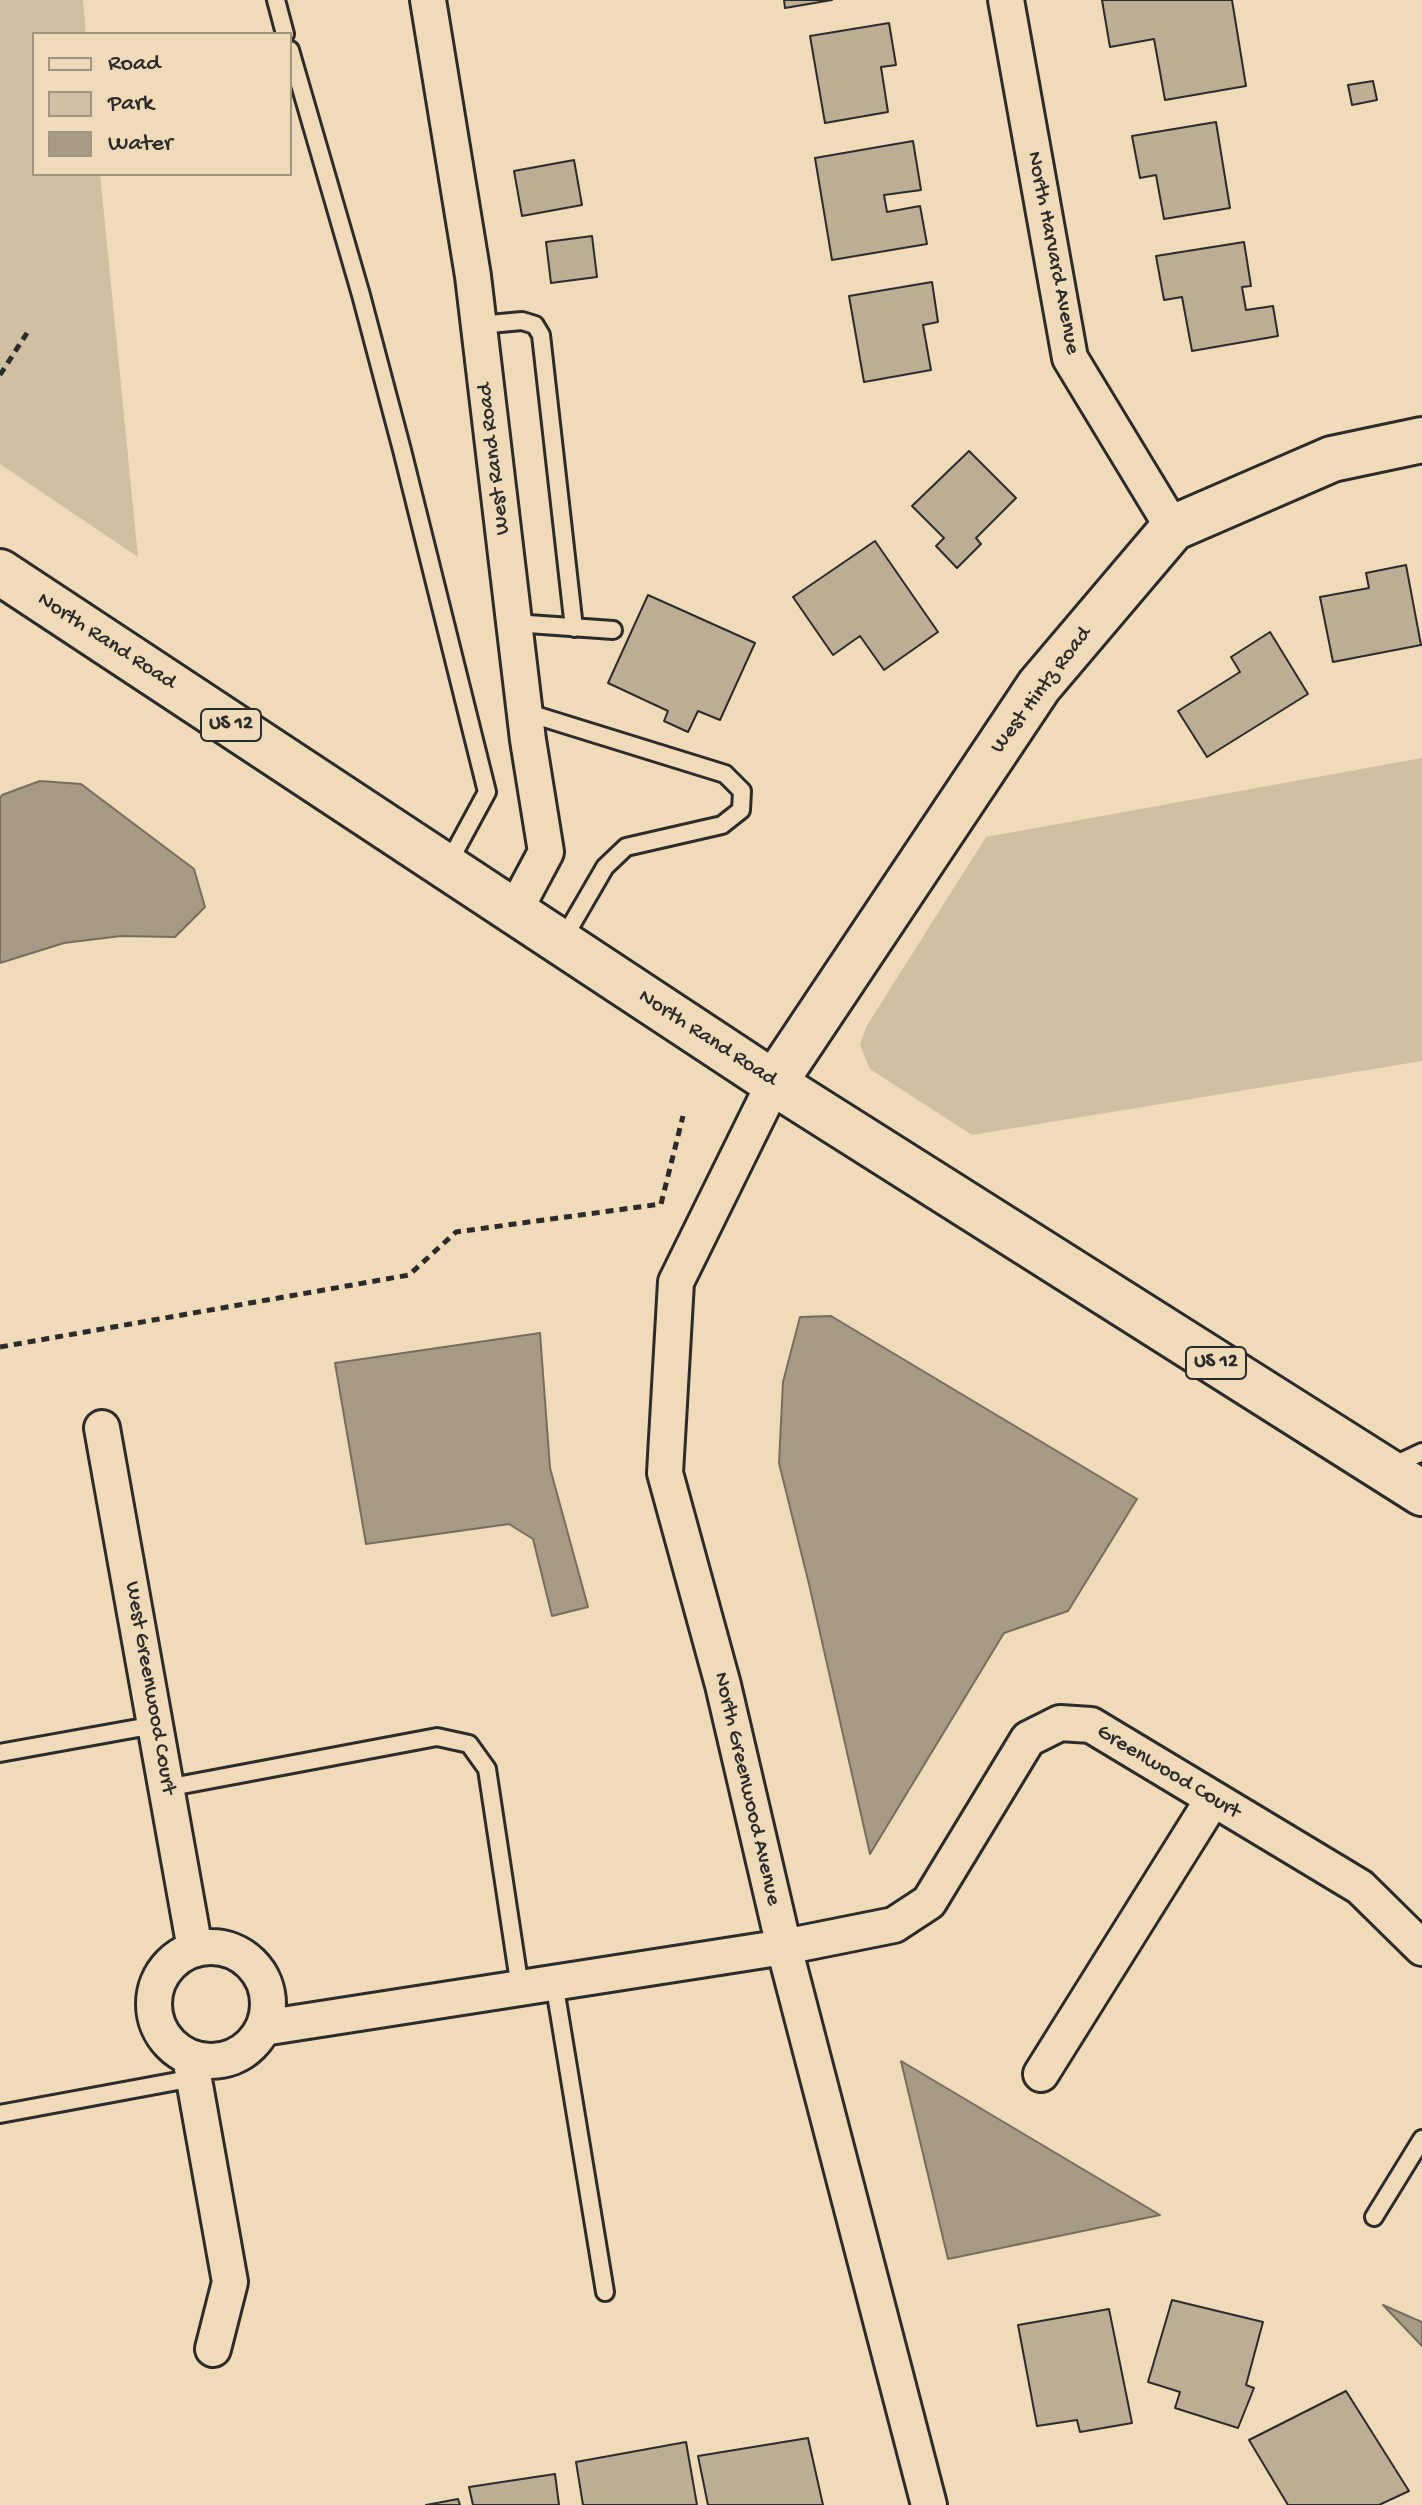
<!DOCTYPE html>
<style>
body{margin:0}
#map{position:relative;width:1422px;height:2505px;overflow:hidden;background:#f0dbb9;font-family:"Gochi Hand",sans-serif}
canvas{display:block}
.legend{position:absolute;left:32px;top:32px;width:260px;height:144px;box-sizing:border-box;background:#f0dbb9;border:2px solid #a19580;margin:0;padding:10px 14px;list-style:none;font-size:24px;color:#2b2b2b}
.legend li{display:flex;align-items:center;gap:16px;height:40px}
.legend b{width:40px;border:2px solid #a19580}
</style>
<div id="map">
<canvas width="1422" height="2505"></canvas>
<ul class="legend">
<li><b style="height:10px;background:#f0dbb9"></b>Road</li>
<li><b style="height:22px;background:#d0bfa1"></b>Park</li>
<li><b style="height:22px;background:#a79a84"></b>Water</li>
</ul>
</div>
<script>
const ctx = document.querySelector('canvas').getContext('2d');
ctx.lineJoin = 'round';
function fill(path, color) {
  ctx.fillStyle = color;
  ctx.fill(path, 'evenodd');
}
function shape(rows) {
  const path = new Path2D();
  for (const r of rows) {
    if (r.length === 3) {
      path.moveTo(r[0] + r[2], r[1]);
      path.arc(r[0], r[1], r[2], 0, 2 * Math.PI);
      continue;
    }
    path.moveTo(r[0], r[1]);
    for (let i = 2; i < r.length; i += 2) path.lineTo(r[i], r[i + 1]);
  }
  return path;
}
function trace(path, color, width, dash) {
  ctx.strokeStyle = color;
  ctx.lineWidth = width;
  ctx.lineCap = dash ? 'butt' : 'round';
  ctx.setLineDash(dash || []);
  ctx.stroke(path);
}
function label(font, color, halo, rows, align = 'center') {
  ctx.font = font + ' "Gochi Hand",sans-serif';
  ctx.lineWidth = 8;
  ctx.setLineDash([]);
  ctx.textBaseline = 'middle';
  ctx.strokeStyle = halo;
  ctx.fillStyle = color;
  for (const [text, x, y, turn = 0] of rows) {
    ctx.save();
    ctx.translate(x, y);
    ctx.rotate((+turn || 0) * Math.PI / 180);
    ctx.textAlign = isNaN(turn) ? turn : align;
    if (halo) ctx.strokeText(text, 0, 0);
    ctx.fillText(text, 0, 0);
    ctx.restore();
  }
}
const green = shape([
 [0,0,83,0,86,34,34,34,34,174,100,174,138,557,0,464],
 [1422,758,1422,1061,972,1135,870,1069,860,1045,866,1027,986,837]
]);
const water = shape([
 [40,781,81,784,194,869,205,907,175,937,121,936,64,943,0,963,0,798,2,795,40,781],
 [831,1316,1137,1499,1068,1611,1004,1633,870,1854,809,1584,779,1463,783,1382,800,1317,831,1316],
 [540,1333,550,1468,588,1607,552,1616,533,1539,509,1524,366,1544,335,1363,540,1333],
 [901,2061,1160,2215,948,2259,901,2061],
 [1383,2305,1422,2322,1422,2346,1383,2305]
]);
const building = shape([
 [784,0,832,0,785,8,784,0],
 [1102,0,1232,0,1246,86,1165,100,1154,39,1110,47,1102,0],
 [889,23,896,65,881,67,888,112,825,123,810,36,889,23],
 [1373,81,1377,100,1352,105,1348,85,1373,81],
 [1216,122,1230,208,1164,219,1156,175,1140,178,1132,136,1216,122],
 [913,141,921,190,884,195,887,212,920,206,927,244,832,260,815,158,913,141],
 [574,160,582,205,522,216,514,171,574,160],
 [592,236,597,277,551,283,546,242,592,236],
 [1244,242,1251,286,1242,287,1246,310,1273,306,1278,336,1192,351,1182,297,1164,300,1156,256,1244,242],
 [932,282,938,322,923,325,931,370,864,382,849,296,932,282],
 [969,451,1016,498,976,538,981,544,957,568,936,546,944,538,912,506,969,451],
 [875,541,938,632,884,670,860,636,833,655,793,597,875,541],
 [1406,565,1421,645,1333,662,1320,597,1369,588,1366,573,1406,565],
 [648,595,755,643,720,720,698,711,688,732,664,721,668,711,608,683,648,595],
 [1270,632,1308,694,1207,757,1178,711,1240,672,1231,657,1270,632],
 [1172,2300,1263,2322,1246,2385,1254,2388,1238,2428,1175,2408,1180,2392,1148,2382,1172,2300],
 [1109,2309,1132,2423,1080,2432,1077,2420,1037,2426,1018,2325,1109,2309],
 [1346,2391,1409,2491,1379,2505,1288,2505,1249,2440,1346,2391],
 [808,2438,823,2505,708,2505,698,2456,808,2438],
 [686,2442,697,2505,583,2505,576,2462,686,2442],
 [555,2474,559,2505,473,2505,469,2487,555,2474],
 [458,2499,460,2505,426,2505,458,2499]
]);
const path = shape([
 [0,375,27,333],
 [0,1347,409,1275,456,1232,661,1204,683,1116]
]);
const lane = shape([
 [276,0,285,34],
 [290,50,361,295,402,450,487,792,448,864],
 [479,325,522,321,535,325,541,335,574,628],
 [514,623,613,630],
 [525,712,725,774,742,791,741,810,722,825,626,847,605,867,562,941],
 [1390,1467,1422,1452],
 [0,1753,155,1725],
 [166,1788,437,1737,469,1744,487,1769,520,1988],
 [554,1982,605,2292],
 [0,2114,194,2078],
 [1374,2217,1422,2139]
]);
const street = shape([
 [428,0,473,276,528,740,546,852,514,912],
 [1006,0,1070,358,1173,528],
 [774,1083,676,1282,665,1473,723,1685,784,1947,929,2505],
 [102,1428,195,1949],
 [211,2004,57],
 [263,2028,784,1947,894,1925,929,1902,1028,1739,1060,1723,1091,1725,1360,1887,1422,1948],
 [190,2057,230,2282,213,2349],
 [1041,2074,1213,1799]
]);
const secondary = shape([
 [774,1083,1039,686,1173,528,1332,459,1422,440]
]);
const primary = shape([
 [0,572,774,1083,1422,1493]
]);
const shields = [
 [231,725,60],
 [1216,1363,60]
];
const shieldNames = [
 ["US 12",231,725],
 ["US 12",1216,1363]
];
const streetNames = [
 ["North Harvard Avenue",1052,253,79],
 ["West Rand Road",495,459,-97],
 ["North Rand Road",106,642,33],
 ["West Hintz Road",1042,691,-53],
 ["North Rand Road",707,1039,33],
 ["West Greenwood Court",149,1688,80],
 ["Greenwood Court",1168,1773,31],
 ["North Greenwood Avenue",746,1789,77]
];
fill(green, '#d0bfa1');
fill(water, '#a79a84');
trace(water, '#756e60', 2);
fill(building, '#bdad94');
trace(building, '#2b2b2b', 2);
trace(lane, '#2b2b2b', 22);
trace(street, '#2b2b2b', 40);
trace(secondary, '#2b2b2b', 50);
trace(primary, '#2b2b2b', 50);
trace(path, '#2b2b2b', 5, [8, 6]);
trace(lane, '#f0dbb9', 16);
trace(street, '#f0dbb9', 34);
trace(secondary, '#f0dbb9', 44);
trace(primary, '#f0dbb9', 44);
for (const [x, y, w] of shields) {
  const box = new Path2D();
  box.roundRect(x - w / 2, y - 16, w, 32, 6);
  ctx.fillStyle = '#f0dbb9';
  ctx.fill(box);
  trace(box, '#2b2b2b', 2);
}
label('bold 20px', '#2b2b2b', null, shieldNames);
label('22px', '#2b2b2b', '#f0dbb9', streetNames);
</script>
